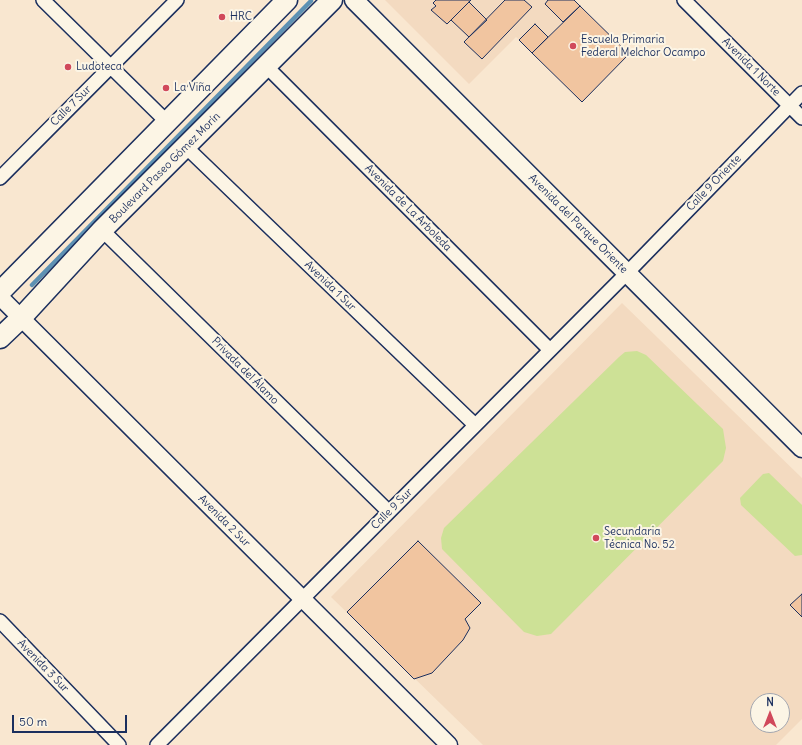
<!DOCTYPE html>
<meta charset="utf-8">
<style>
body{margin:0}
#map{position:relative;width:802px;height:745px;overflow:hidden;background:#f9e7d0;font-family:Delius,sans-serif}
canvas{display:block}
.north{position:absolute;left:750px;top:693px;width:40px;height:40px;box-sizing:border-box;background:#fcf5e5;border:1px solid #a2a6af;border-radius:50%;rotate:0deg;font-size:11px;font-weight:700;line-height:16px;text-align:center;color:#1b2f5e}
.north::after{content:'';display:block;margin:auto;width:14px;height:18px;background:#d1495b;clip-path:polygon(50% 0,100% 100%,50% 72%,0 100%)}
.scale{position:absolute;left:12px;top:715px;width:115px;height:18px;box-sizing:border-box;border:2px solid #1b2f5e;border-top:0;padding-left:5px;font-size:12px;line-height:14px;white-space:nowrap;color:#1b2f5e;-webkit-text-stroke:3px #fcf5e5;paint-order:stroke}
</style>
<div id="map">
<canvas width="802" height="745"></canvas>
<div class="north">N</div>
<div class="scale">50 m</div>
</div>
<script>
const ctx = document.querySelector('canvas').getContext('2d');
ctx.lineJoin = 'round';
function fill(path, color) {
  ctx.fillStyle = color;
  ctx.fill(path, 'evenodd');
}
function shape(rows) {
  const path = new Path2D();
  for (const r of rows) {
    path.moveTo(r[0], r[1]);
    for (let i = 2; i < r.length; i += 2) path.lineTo(r[i], r[i + 1]);
  }
  return path;
}
function trace(path, color, width, dash) {
  ctx.strokeStyle = color;
  ctx.lineWidth = width;
  ctx.lineCap = dash ? 'butt' : 'round';
  ctx.setLineDash(dash || []);
  ctx.stroke(path);
}
function label(font, color, halo, rows, align = 'center') {
  ctx.font = font + ' Delius,sans-serif';
  ctx.lineWidth = 4;
  ctx.setLineDash([]);
  ctx.textBaseline = 'middle';
  ctx.strokeStyle = halo;
  ctx.fillStyle = color;
  for (const [text, x, y, turn = 0] of rows) {
    ctx.save();
    ctx.translate(x, y);
    ctx.rotate((+turn || 0) * Math.PI / 180);
    ctx.textAlign = isNaN(turn) ? turn : align;
    if (halo) ctx.strokeText(text, 0, 0);
    ctx.fillText(text, 0, 0);
    ctx.restore();
  }
}
const built = shape([
 [385,0,574,0,629,54,582,102,516,37,469,84],
 [622,303,802,478,802,719,776,745,483,745,331,597],
 [758,701,782,701,782,725,758,725]
]);
const green = shape([
 [637,351,646,355,723,429,726,448,723,461,551,634,537,636,524,632,442,549,441,538,444,528,619,357,625,352],
 [769,473,802,505,802,555,795,556,741,505,740,498,763,474]
]);
const stream = shape([
 [32,285,311,1]
]);
const building = shape([
 [436,0,471,0,447,24,431,10,436,6,433,3,436,0],
 [505,0,524,0,532,7,482,59,464,42,505,0],
 [548,0,574,0,580,6,563,22,545,4,548,0],
 [469,2,487,20,469,37,451,20,469,2],
 [580,6,629,54,582,102,532,53,580,6],
 [535,24,548,37,532,53,519,40,535,24],
 [418,541,481,603,465,619,470,628,463,640,432,673,414,679,347,612,418,541],
 [802,594,802,617,790,605,802,594]
]);
const minor = shape([
 [43,0,167,122],
 [684,0,802,118],
 [266,66,550,350],
 [186,147,475,425],
 [0,178,177,0],
 [102,230,389,512],
 [0,621,119,745],
 [157,745,627,273,802,93]
]);
const tertiary = shape([
 [0,297,449,745]
]);
const secondary = shape([
 [354,0,802,448]
]);
const primary = shape([
 [0,292,287,0],
 [0,338,21,318,102,230,332,0]
]);
const markers = [
 [222,17,4,"#d1495b"],
 [573,46,4,"#d1495b"],
 [68,67,4,"#d1495b"],
 [166,88,4,"#d1495b"],
 [596,538,4,"#d1495b"]
];
const poiNames = [
 ["HRC",230,17],
 ["Escuela Primaria",581,40],
 ["Federal Melchor Ocampo",581,53],
 ["Ludoteca",76,67],
 ["La Viña",174,88],
 ["Secundaria",604,532],
 ["Técnica No. 52",604,545]
];
const streetNames = [
 ["Avenida 1 Norte",751,67,45],
 ["Calle 7 Sur",71,106,-45],
 ["Boulevard Paseo Gómez Morín",165,168,-45],
 ["Calle 9 Oriente",714,183,-46],
 ["Avenida de La Arboleda",408,208,45],
 ["Avenida del Parque Oriente",578,224,45],
 ["Avenida 1 Sur",330,286,44],
 ["Privada del Álamo",245,371,45],
 ["Calle 9 Sur",392,509,-45],
 ["Avenida 2 Sur",224,521,45],
 ["Avenida 3 Sur",43,666,46]
];
fill(built, '#f3dac0');
fill(green, '#cde196');
trace(stream, '#5e91b3', 4.5);
fill(building, '#f1c5a0');
trace(building, '#1b2f5e', 1);
trace(minor, '#1b2f5e', 16);
trace(tertiary, '#1b2f5e', 19);
trace(secondary, '#1b2f5e', 21);
trace(primary, '#1b2f5e', 23);
trace(minor, '#fcf5e5', 13);
trace(tertiary, '#fcf5e5', 16);
trace(secondary, '#fcf5e5', 18);
trace(primary, '#fcf5e5', 20);
for (const [x, y, r, color] of markers) {
  const dot = new Path2D();
  dot.arc(x, y, r, 0, 2 * Math.PI);
  ctx.fillStyle = color;
  ctx.fill(dot);
  trace(dot, '#fcf5e5', 1.5);
}
label('11px', '#1b2f5e', '#fcf5e5', poiNames, 'left');
label('11px', '#1b2f5e', '#fcf5e5', streetNames);
</script>
